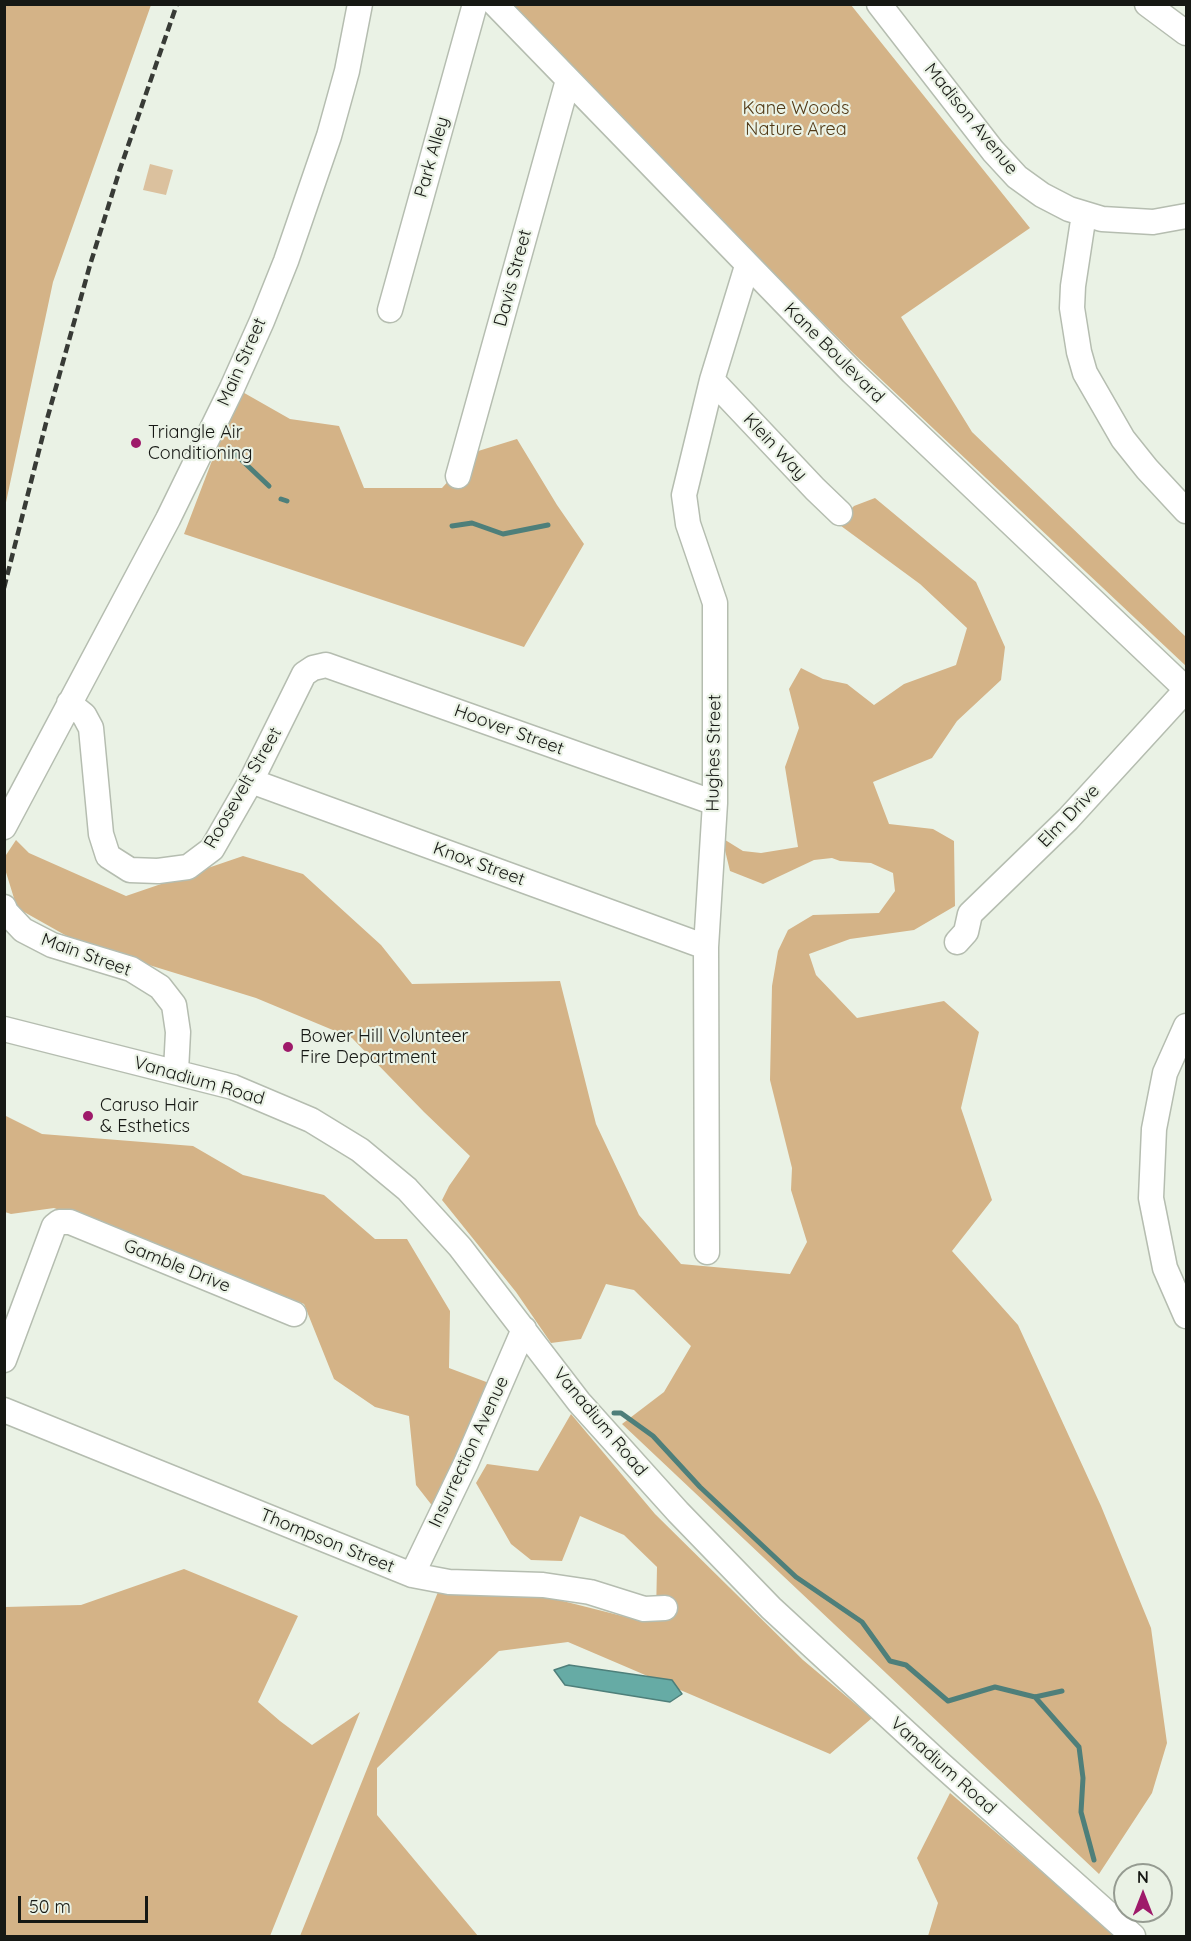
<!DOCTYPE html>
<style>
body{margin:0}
#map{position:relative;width:1191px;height:1941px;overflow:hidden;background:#eaf2e5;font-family:Quicksand,sans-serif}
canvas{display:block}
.frame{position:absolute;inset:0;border:6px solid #161814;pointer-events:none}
.north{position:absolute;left:1113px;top:1863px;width:60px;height:60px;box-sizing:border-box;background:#eaf2e5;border:2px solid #959b91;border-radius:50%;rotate:0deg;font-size:16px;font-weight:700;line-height:24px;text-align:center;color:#161814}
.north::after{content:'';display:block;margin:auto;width:21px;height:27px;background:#9e1a6a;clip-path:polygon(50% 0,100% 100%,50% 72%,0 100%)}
.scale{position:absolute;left:18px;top:1896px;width:130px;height:27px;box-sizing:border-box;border:3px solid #161814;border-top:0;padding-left:8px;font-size:18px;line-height:21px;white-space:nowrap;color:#161814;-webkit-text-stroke:4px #eaf2e5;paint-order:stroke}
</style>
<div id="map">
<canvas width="1191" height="1941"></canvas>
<div class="frame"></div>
<div class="north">N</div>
<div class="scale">50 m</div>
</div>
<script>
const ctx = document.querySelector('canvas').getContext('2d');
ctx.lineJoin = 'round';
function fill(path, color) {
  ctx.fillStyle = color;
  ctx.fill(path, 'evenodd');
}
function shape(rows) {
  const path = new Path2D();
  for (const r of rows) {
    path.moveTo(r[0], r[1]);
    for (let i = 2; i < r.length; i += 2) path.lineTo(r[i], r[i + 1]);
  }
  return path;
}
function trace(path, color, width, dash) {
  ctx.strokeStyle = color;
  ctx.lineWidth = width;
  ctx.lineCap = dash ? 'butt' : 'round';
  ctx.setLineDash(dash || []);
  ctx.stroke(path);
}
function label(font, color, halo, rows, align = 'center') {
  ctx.font = font + ' Quicksand,sans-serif';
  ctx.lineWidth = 4.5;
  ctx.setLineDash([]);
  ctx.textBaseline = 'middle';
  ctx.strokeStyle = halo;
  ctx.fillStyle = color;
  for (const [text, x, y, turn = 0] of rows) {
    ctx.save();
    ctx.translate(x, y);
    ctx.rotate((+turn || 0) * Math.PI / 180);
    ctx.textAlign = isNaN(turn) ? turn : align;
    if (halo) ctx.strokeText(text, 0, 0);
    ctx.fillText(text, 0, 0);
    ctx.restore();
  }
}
const green = shape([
 [150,164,173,170,166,195,143,190]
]);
const forest = shape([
 [5,4,151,5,53,282,5,507],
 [513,5,851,5,1030,228,901,317,972,432,1186,637,1186,666,853,353,536,34],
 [239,390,290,419,339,426,364,488,442,488,475,452,517,439,557,505,584,544,524,647,184,534],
 [875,498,976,582,1005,647,1001,680,957,721,932,758,873,782,889,824,933,829,954,841,955,906,914,930,850,939,809,954,816,975,857,1018,944,1001,979,1032,961,1108,992,1200,952,1251,1018,1325,1101,1506,1151,1628,1167,1743,1152,1793,1099,1874,622,1424,664,1392,691,1346,634,1290,606,1284,581,1339,551,1343,516,1292,442,1200,449,1186,470,1156,424,1112,352,1038,256,998,81,944,17,908,5,869,4,858,16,840,29,853,126,896,243,856,303,874,381,945,412,984,560,981,596,1124,639,1215,681,1264,790,1274,807,1242,791,1190,792,1168,770,1080,772,986,778,951,788,930,813,915,879,913,895,891,893,873,871,863,840,861,832,858,814,860,763,884,730,871,722,838,743,851,761,853,798,847,785,767,799,728,789,689,801,668,823,679,847,684,874,705,904,684,956,665,967,628,920,584,837,523,854,506],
 [4,1115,42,1134,193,1146,243,1175,324,1195,375,1239,407,1239,450,1311,449,1368,489,1383,434,1508,416,1485,409,1416,375,1407,334,1379,304,1304,54,1208,11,1214,5,1212],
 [571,1414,655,1514,803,1660,872,1718,830,1754,568,1642,499,1651,377,1768,377,1815,478,1936,300,1936,438,1592,543,1596,646,1622,656,1614,657,1567,624,1535,580,1516,562,1561,531,1560,511,1544,476,1483,487,1464,538,1471],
 [184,1569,298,1616,258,1702,280,1721,312,1745,360,1712,270,1936,5,1936,5,1607,81,1605],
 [950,1793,1070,1896,1114,1936,928,1936,938,1903,917,1858]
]);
const water = shape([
 [569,1665,672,1680,682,1694,670,1702,565,1685,554,1670,569,1665]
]);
const stream = shape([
 [231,450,269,486],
 [281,499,287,501],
 [452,526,472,523,503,534,548,525],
 [614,1413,621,1413,653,1436,700,1487,796,1577,862,1622,890,1661,906,1665,948,1701,995,1687,1035,1697,1062,1691],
 [1035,1697,1079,1747,1083,1778,1081,1812,1094,1860]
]);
const minor = shape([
 [495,4,852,372,1186,689],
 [879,4,993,151,1017,177,1042,195,1069,209,1102,219,1153,222,1186,216],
 [1147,4,1186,33],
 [1084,214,1073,286,1072,308,1079,352,1085,373,1123,439,1147,469,1186,511],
 [390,310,475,4],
 [712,380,815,489,840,513],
 [458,476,568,80],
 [69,703,84,715,91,728,101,834,108,856,130,870,158,871,188,867,212,849,251,781,304,674,313,668,326,665,715,803],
 [251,781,706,947],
 [4,827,168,519,232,388,262,321,286,261,329,136,347,71,360,4],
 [4,907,6,912,23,930,52,945,131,969,160,987,174,1005,178,1032,176,1071],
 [957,942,966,932,970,914,1068,819,1186,690],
 [1186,1026,1165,1073,1154,1129,1151,1198,1165,1268,1186,1316],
 [4,1029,233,1087,311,1120,360,1150,407,1189,460,1247,579,1402,678,1512,771,1608,936,1760,1133,1936],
 [707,1252,706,947,715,803,715,603,688,524,684,495,712,380,747,266],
 [4,1360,54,1226,59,1222,70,1222,294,1314],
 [4,1410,412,1575,449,1582,543,1585,590,1592,644,1609,665,1608],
 [412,1575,466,1463,524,1329]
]);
const rail = shape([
 [4,588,46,423,90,265,120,169,177,4]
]);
const markers = [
 [136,443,6,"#9e1a6a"],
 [288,1047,6,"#9e1a6a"],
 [88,1116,6,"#9e1a6a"]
];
const parkNames = [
 ["Kane Woods",796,109],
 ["Nature Area",796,130]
];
const streetNames = [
 ["Madison Avenue",971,119,51],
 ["Park Alley",432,157,-74],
 ["Davis Street",513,278,-75],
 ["Kane Boulevard",834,353,45],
 ["Main Street",242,362,-66],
 ["Klein Way",775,447,47],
 ["Hoover Street",509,730,20],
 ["Hughes Street",714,753,-89],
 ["Roosevelt Street",243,788,-60],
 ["Elm Drive",1069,816,-46],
 ["Knox Street",479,864,20],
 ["Main Street",86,955,20],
 ["Vanadium Road",199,1081,16],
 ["Gamble Drive",177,1266,22],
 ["Vanadium Road",600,1422,50],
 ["Insurrection Avenue",469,1452,-65],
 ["Thompson Street",327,1541,22],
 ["Vanadium Road",943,1766,42]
];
const poiNames = [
 ["Triangle Air",148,433],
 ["Conditioning",148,454],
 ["Bower Hill Volunteer",300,1037],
 ["Fire Department",300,1058],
 ["Caruso Hair",100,1106],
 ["& Esthetics",100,1127]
];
fill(green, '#dbc19e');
fill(forest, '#d4b387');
fill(water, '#66aba5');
trace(water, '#4e7f7a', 1.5);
trace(stream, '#4e7f7a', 5);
trace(minor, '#b5bdb0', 27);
trace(minor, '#fff', 24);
trace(rail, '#383b36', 4.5, [9, 4.5]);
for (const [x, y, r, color] of markers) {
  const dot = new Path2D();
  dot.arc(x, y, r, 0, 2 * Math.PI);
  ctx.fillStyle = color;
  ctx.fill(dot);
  trace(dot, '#eaf2e5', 2);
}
label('18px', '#513916', '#eaf2e5', parkNames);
label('18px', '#161814', '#eaf2e5', streetNames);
label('18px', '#161814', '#eaf2e5', poiNames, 'left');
</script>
